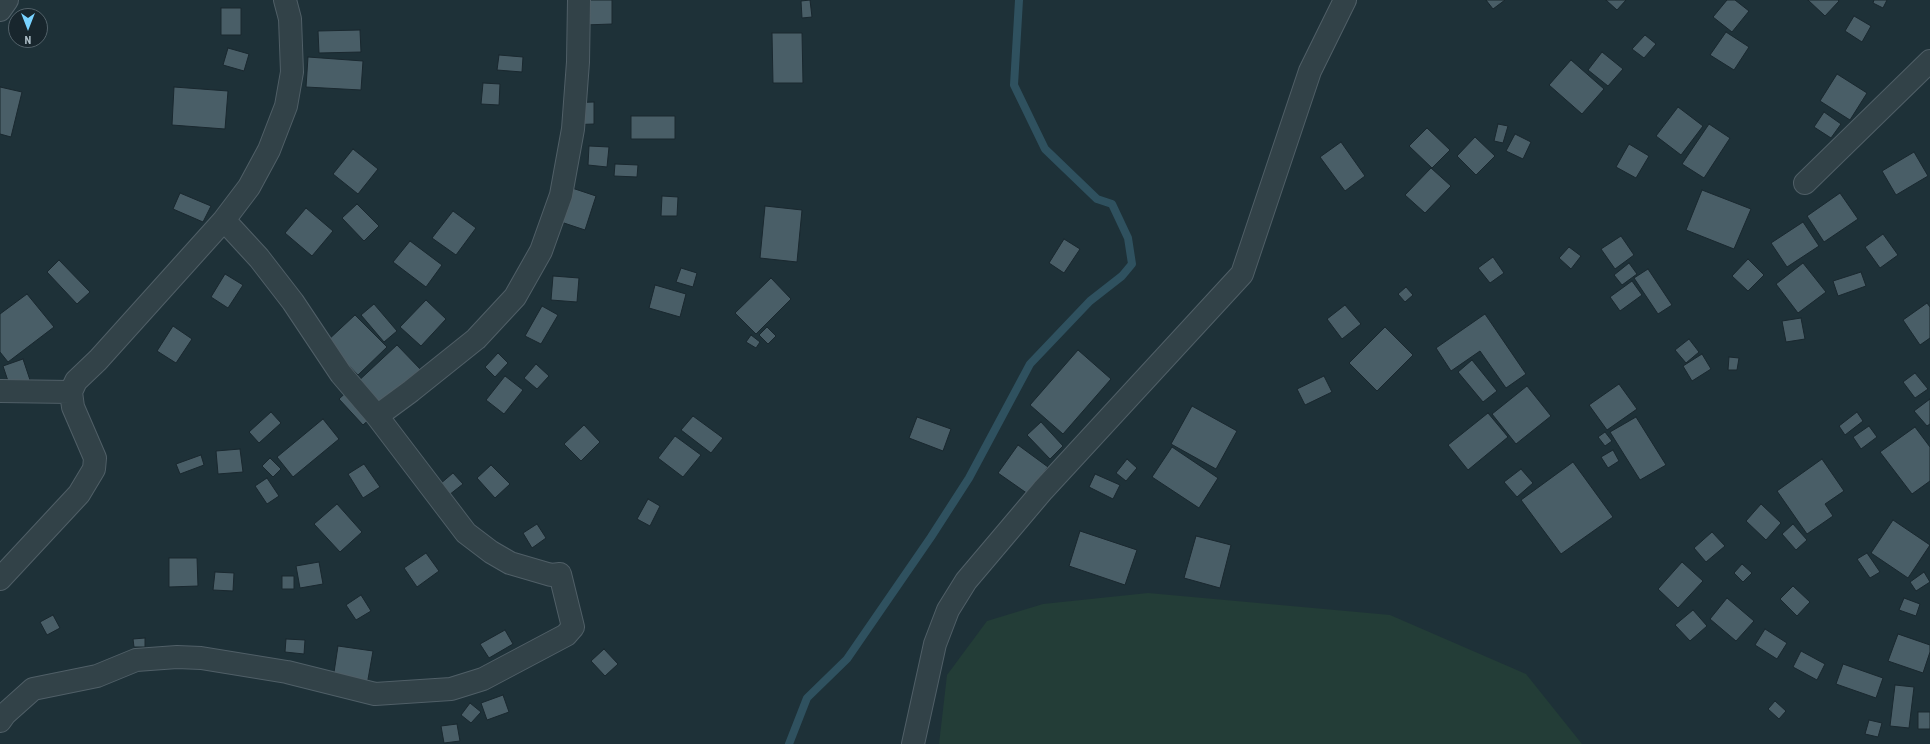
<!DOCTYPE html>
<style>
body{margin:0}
#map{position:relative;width:1930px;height:744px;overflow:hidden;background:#1e3138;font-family:"Roboto Condensed",sans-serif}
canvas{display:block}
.north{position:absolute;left:8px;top:8px;width:40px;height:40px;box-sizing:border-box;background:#18262d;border:1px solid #53626a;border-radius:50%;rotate:180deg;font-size:11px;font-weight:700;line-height:16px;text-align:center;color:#acbdc6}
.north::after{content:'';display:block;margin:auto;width:14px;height:18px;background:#78d2ff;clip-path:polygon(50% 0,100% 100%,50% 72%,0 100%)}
</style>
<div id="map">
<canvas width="1930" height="744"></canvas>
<div class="north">N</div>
</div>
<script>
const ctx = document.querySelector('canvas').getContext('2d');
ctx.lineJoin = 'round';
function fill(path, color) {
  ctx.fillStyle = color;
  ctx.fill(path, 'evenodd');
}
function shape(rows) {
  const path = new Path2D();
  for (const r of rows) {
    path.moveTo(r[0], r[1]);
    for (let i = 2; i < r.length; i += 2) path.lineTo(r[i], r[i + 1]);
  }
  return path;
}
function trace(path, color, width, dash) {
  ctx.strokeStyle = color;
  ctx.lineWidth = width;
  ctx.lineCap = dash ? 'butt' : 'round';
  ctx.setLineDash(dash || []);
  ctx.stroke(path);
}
const green = shape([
 [1148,593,1390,615,1526,674,1582,744,939,744,947,675,987,621,1043,604]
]);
const stream = shape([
 [789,744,807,698,847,659,931,537,969,478,1030,364,1090,301,1122,276,1132,264,1128,238,1112,204,1097,199,1045,149,1014,85,1019,0]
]);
const building = shape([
 [583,0,612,0,612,24,584,25,583,0],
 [810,0,812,17,802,18,801,1,810,0],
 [1486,0,1505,0,1493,9,1486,0],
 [1606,0,1626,0,1617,10,1606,0],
 [1727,0,1735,0,1749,11,1732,32,1713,17,1727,0],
 [1808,0,1838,0,1839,1,1825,16,1808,0],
 [1874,0,1887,0,1883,8,1873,3,1874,0],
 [221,8,241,8,241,35,221,35,221,8],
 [1854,16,1871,26,1862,42,1845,31,1854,16],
 [360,30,361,52,319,53,318,31,360,30],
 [1726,32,1749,47,1734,70,1710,55,1726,32],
 [772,33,802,33,803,83,773,83,772,33],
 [1645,35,1656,44,1644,58,1632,49,1645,35],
 [228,48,249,54,244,71,223,65,228,48],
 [1602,52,1623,69,1608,86,1588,70,1602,52],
 [499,55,523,57,522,72,497,70,499,55],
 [308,57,363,61,361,90,306,87,308,57],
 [1571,60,1604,89,1582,114,1549,85,1571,60],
 [1837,74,1867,93,1850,120,1820,101,1837,74],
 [483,83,500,84,499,105,481,104,483,83],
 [0,87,22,92,11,137,0,134,0,87],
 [174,87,228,91,225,129,172,125,174,87],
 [594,102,594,124,565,125,564,103,594,102],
 [1678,107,1703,126,1681,155,1656,136,1678,107],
 [1824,112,1841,124,1831,138,1814,127,1824,112],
 [631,116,675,116,675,139,631,139,631,116],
 [1498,124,1508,126,1503,143,1494,141,1498,124],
 [1709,124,1730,138,1704,178,1682,164,1709,124],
 [1427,128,1450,150,1432,168,1409,146,1427,128],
 [1515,134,1531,142,1523,159,1506,151,1515,134],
 [1475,137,1495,156,1476,175,1457,156,1475,137],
 [1341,142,1365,176,1345,191,1320,157,1341,142],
 [1629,144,1649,156,1636,178,1616,167,1629,144],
 [589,146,609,147,607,167,588,165,589,146],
 [353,149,378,169,358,194,333,174,353,149],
 [1914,152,1928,176,1896,195,1882,171,1914,152],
 [615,164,638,165,637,177,614,176,615,164],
 [1431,168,1451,186,1425,213,1405,195,1431,168],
 [569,187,596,196,585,230,558,221,569,187],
 [1702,190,1751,209,1734,249,1686,230,1702,190],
 [180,193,211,206,203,222,173,209,180,193],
 [1840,193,1858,219,1824,242,1807,216,1840,193],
 [662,196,678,197,677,216,661,216,662,196],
 [357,204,379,226,364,241,342,218,357,204],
 [765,206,802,210,797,262,760,258,765,206],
 [306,208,333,231,312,256,285,233,306,208],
 [453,211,476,228,456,255,432,238,453,211],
 [1803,222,1819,246,1787,267,1771,243,1803,222],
 [1883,234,1898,255,1880,268,1865,247,1883,234],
 [1621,236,1634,255,1615,269,1601,249,1621,236],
 [1064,239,1080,249,1064,273,1049,263,1064,239],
 [410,241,442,265,426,287,393,262,410,241],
 [1569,247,1581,256,1571,269,1559,258,1569,247],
 [1493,257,1504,273,1490,283,1478,268,1493,257],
 [1748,259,1764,275,1748,291,1732,276,1748,259],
 [59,260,90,292,77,304,47,272,59,260],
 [1629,263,1637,274,1622,285,1614,275,1629,263],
 [1803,263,1826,292,1798,313,1776,284,1803,263],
 [681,268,697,273,693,287,676,282,681,268],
 [1648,269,1672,305,1658,314,1634,278,1648,269],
 [1861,272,1866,286,1838,296,1833,281,1861,272],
 [225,274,243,285,228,308,211,297,225,274],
 [553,276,579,278,577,302,551,300,553,276],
 [771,278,791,299,756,334,735,313,771,278],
 [1632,281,1642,295,1620,311,1610,297,1632,281],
 [655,285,686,294,680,317,649,308,655,285],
 [1406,287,1413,295,1405,302,1398,294,1406,287],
 [27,294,54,327,8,362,0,352,0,314,27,294],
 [426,300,446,319,421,346,400,327,426,300],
 [1927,303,1930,307,1930,338,1920,345,1903,320,1927,303],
 [374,304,397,331,384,342,361,315,374,304],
 [1345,305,1361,324,1342,339,1327,319,1345,305],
 [542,306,558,315,541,344,525,336,542,306],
 [1485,314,1526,374,1506,388,1480,351,1451,371,1436,348,1485,314],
 [355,315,387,347,358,375,326,342,355,315],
 [1801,318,1805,339,1786,342,1782,321,1801,318],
 [173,326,192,339,176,363,157,351,173,326],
 [767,327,776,336,768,344,759,335,767,327],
 [1385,327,1413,355,1377,391,1349,363,1385,327],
 [751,335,760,342,756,348,746,342,751,335],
 [1689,339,1699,352,1686,363,1675,350,1689,339],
 [397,345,422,371,363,425,339,399,397,345],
 [1078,350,1111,379,1063,434,1030,405,1078,350],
 [498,353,508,363,495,377,485,367,498,353],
 [1702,354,1711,369,1692,381,1683,366,1702,354],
 [1729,357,1739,358,1737,370,1728,370,1729,357],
 [23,359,30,380,10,387,3,366,23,359],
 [1472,360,1497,391,1483,402,1458,372,1472,360],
 [536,364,549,376,537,389,524,378,536,364],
 [1915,373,1928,389,1915,398,1903,382,1915,373],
 [505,376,523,390,504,414,486,400,505,376],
 [1324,376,1332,392,1305,405,1297,389,1324,376],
 [1619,384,1637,409,1607,430,1589,405,1619,384],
 [1527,386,1551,416,1516,444,1492,414,1527,386],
 [1930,399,1930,424,1927,426,1914,411,1930,399],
 [1192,406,1237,431,1216,469,1171,444,1192,406],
 [271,412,281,423,259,443,249,432,271,412],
 [1857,412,1863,421,1845,435,1839,426,1857,412],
 [1488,413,1508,437,1468,470,1448,445,1488,413],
 [693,416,723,438,711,453,681,430,693,416],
 [917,417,951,429,943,451,909,438,917,417],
 [1636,417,1666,465,1640,480,1610,432,1636,417],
 [323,419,339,439,293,477,277,457,323,419],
 [1041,422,1063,446,1050,459,1027,435,1041,422],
 [584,425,600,442,581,461,564,444,584,425],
 [1869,426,1877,437,1861,449,1853,437,1869,426],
 [1915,427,1930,447,1930,481,1912,494,1880,452,1915,427],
 [1605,432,1612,441,1605,446,1598,437,1605,432],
 [675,436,701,455,683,477,658,458,675,436],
 [1018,445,1048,467,1028,494,998,473,1018,445],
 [1172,447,1218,478,1199,508,1152,477,1172,447],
 [240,449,243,472,218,474,216,451,240,449],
 [1613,450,1619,461,1608,468,1601,457,1613,450],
 [201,455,204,465,180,474,176,464,201,455],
 [270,458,281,469,273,477,262,466,270,458],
 [1127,459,1137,468,1126,481,1116,473,1127,459],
 [1822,459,1844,491,1825,504,1833,516,1807,534,1777,491,1822,459],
 [1573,462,1613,517,1561,554,1521,500,1573,462],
 [364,464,380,487,363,498,348,474,364,464],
 [491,465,510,484,495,498,477,478,491,465],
 [1521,469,1533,483,1517,497,1504,482,1521,469],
 [453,473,463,484,449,495,440,484,453,473],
 [1095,474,1120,485,1113,499,1089,487,1095,474],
 [267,478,279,496,267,504,255,486,267,478],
 [648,499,660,506,650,526,637,519,648,499],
 [337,504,362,532,340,552,314,524,337,504],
 [1761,504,1781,523,1766,540,1746,521,1761,504],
 [1893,520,1930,545,1908,578,1871,553,1893,520],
 [537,524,546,538,532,548,523,533,537,524],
 [1793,524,1807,540,1796,550,1782,534,1793,524],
 [1080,531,1137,550,1125,585,1069,566,1080,531],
 [1712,532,1725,546,1706,562,1694,548,1712,532],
 [1196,536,1231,545,1220,588,1184,578,1196,536],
 [426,553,439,571,417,587,404,568,426,553],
 [1867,553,1880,572,1870,578,1857,559,1867,553],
 [169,558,197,558,198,586,169,587,169,558],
 [319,562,323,584,300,588,296,566,319,562],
 [1682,562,1703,581,1678,608,1658,589,1682,562],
 [1742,564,1752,573,1743,582,1734,573,1742,564],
 [215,572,234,573,233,591,213,590,215,572],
 [1924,572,1930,582,1916,591,1910,582,1924,572],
 [282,576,294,576,294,589,282,589,282,576],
 [1793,586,1810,602,1797,616,1780,599,1793,586],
 [361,595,371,611,356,620,346,605,361,595],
 [1727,598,1754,621,1736,641,1710,619,1727,598],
 [1904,598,1920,604,1916,616,1899,610,1904,598],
 [1693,610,1707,626,1690,641,1675,625,1693,610],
 [53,615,60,628,47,635,40,622,53,615],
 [1765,629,1787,643,1777,659,1755,645,1765,629],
 [505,630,513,644,489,658,480,644,505,630],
 [1898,634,1930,645,1930,652,1923,673,1888,661,1898,634],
 [145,638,145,647,134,647,133,639,145,638],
 [286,639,305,640,304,654,285,652,286,639],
 [338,646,373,651,367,685,333,679,338,646],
 [604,649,618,664,605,676,591,661,604,649],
 [1801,651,1825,664,1817,680,1793,667,1801,651],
 [1843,664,1883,678,1876,698,1836,684,1843,664],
 [1895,685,1914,687,1909,728,1890,726,1895,685],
 [503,695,509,712,487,720,481,703,503,695],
 [1775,701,1786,711,1779,719,1768,709,1775,701],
 [470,703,481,712,471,723,461,715,470,703],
 [1918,712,1930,712,1930,729,1918,729,1918,712],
 [1869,720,1882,723,1878,737,1865,734,1869,720],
 [457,724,460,741,444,743,441,726,457,724]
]);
const minor = shape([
 [0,10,7,0],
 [1805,183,1930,61],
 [0,391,71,392],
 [377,416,411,391,476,339,515,297,541,251,561,195,573,129,578,62,579,0],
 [0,579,79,494,94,469,95,458,73,407,71,392,76,381,98,360,224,220,249,187,269,150,286,106,292,72,290,19,285,0],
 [0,721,5,714,33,689,97,676,136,660,177,657,201,658,287,672,375,694,451,689,483,679,566,635,573,627,560,574,551,575,510,563,491,552,466,533,377,416,341,374,293,302,259,258,224,220],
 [913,744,935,644,948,610,966,581,1043,490,1242,274,1310,71,1345,0]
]);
fill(green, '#233d37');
trace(stream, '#2f515f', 8);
fill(building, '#495e67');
trace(building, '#1a282f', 1);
trace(minor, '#505f67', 24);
trace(minor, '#324248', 22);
</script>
